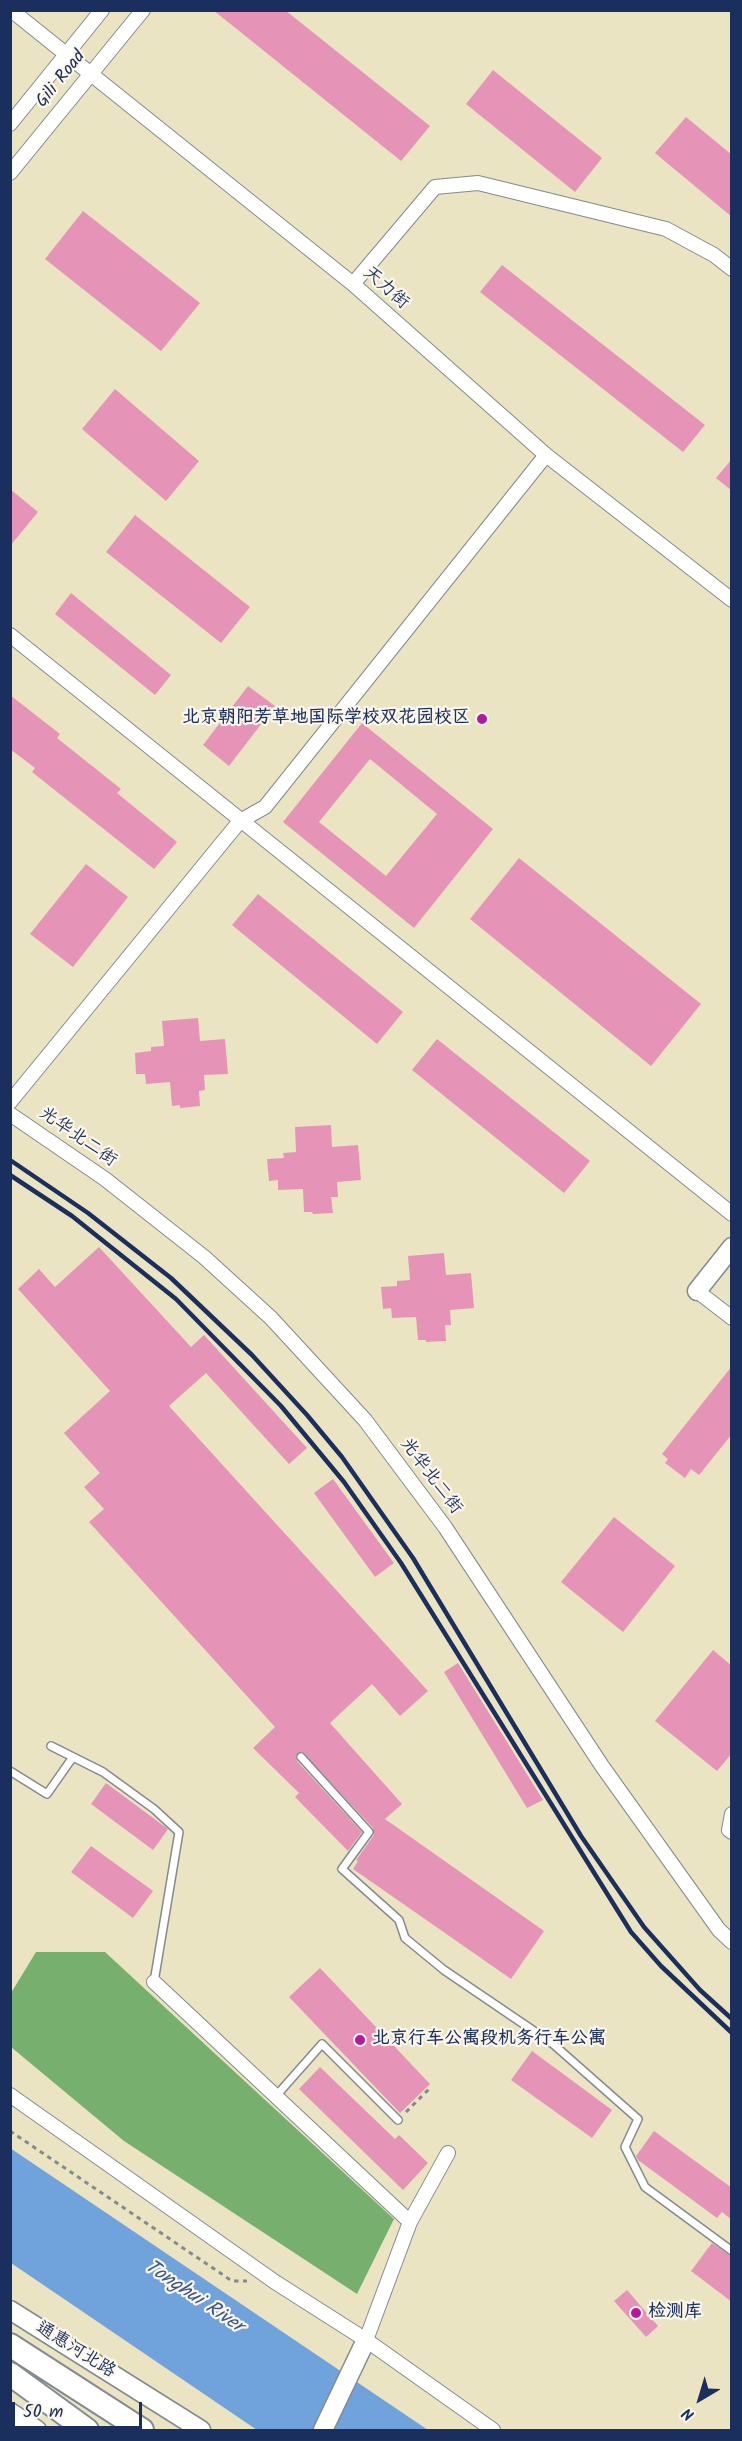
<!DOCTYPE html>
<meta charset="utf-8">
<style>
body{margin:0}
#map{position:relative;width:742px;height:2441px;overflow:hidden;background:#ebe4c3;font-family:Kalam,sans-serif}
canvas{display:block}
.frame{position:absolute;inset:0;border:12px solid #1b2f5e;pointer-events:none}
.north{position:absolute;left:670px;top:2369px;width:60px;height:60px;-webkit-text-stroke:4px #fbf7ec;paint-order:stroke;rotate:218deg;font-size:16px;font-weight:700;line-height:24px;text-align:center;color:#1b2f5e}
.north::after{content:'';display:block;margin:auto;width:21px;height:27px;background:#1b2f5e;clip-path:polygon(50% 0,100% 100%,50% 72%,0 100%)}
.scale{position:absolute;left:12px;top:2402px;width:130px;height:27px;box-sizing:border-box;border:3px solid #1b2f5e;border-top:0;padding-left:8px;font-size:18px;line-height:21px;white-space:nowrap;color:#1b2f5e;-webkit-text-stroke:4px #fbf7ec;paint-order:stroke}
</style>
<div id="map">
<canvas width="742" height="2441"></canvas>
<div class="frame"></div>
<div class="north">N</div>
<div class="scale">50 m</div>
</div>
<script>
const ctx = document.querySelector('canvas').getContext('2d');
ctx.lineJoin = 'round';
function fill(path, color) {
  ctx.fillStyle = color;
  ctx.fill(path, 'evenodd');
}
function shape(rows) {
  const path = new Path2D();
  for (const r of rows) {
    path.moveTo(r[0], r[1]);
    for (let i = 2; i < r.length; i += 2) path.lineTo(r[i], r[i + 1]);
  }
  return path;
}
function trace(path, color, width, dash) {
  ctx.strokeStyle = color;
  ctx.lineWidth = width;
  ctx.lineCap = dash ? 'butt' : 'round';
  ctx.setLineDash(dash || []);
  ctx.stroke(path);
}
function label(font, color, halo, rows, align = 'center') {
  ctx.font = font + ' Kalam,"LXGW WenKai TC",sans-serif';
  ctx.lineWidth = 4.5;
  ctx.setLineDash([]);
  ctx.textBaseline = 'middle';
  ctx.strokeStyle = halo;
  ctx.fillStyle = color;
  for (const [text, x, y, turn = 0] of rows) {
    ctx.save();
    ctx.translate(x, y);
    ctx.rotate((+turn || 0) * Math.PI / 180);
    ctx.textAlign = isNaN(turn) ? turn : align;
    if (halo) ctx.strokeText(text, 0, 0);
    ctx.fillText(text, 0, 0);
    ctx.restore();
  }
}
const forest = shape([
 [36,1952,105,1952,394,2219,357,2294,124,2141,11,2047,11,1993]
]);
const water = shape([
 [10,2148,428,2430,257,2430,11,2263]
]);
const building = shape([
 [213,10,285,10,430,126,401,161],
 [493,70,602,158,575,192,466,104],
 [686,117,732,155,732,217,655,153],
 [83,211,200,303,161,351,45,259],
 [502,265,705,425,683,452,480,292],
 [115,389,199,461,166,501,82,429],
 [732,459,732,491,716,478],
 [10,489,38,512,10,546],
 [135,515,250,607,221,643,106,552],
 [71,593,171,675,155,695,55,614],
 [248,686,275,706,229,766,203,745],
 [10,695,60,734,57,738,121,789,117,793,177,842,154,869,32,772,35,768,10,749],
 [362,723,493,829,414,928,283,822],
 [370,759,437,814,386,876,319,822],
 [519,858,701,1004,651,1066,470,919],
 [86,864,128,897,73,967,30,934],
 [258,894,403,1012,377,1044,232,925],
 [198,1018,200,1041,225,1039,228,1074,204,1075,205,1090,199,1091,200,1106,180,1108,180,1105,172,1106,170,1082,146,1084,145,1074,136,1074,135,1053,151,1051,151,1047,164,1046,162,1021],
 [437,1039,590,1161,564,1193,412,1070],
 [331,1125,332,1147,358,1145,361,1180,337,1182,338,1197,331,1197,333,1213,313,1214,312,1212,304,1212,303,1189,278,1190,278,1180,269,1181,267,1159,284,1158,283,1153,296,1152,295,1127],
 [99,1247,191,1347,204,1335,307,1448,289,1464,206,1373,169,1406,428,1691,400,1716,372,1684,330,1723,402,1804,385,1819,544,1931,511,1979,353,1869,358,1861,356,1860,374,1835,373,1828,302,1752,296,1755,297,1761,362,1832,348,1851,295,1797,299,1793,253,1748,275,1727,89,1522,104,1509,84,1487,100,1473,64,1433,110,1391,18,1289,39,1269,55,1287],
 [444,1253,446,1275,471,1273,474,1308,450,1310,451,1325,445,1325,446,1341,426,1342,426,1340,418,1340,416,1317,392,1318,391,1308,383,1309,381,1287,397,1286,397,1281,410,1280,408,1256],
 [732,1366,732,1434,699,1475,691,1469,685,1478,665,1463,668,1459,662,1454],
 [333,1479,394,1563,375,1577,314,1493],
 [614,1517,675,1566,623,1632,561,1582],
 [713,1650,732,1666,732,1753,717,1771,655,1721],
 [458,1663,543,1800,527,1808,444,1672],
 [106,1783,168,1829,153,1850,91,1804],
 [91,1846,153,1891,133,1918,71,1872],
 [320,1968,430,2084,400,2113,289,1997],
 [532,2051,612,2110,592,2138,511,2080],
 [320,2067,395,2139,399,2135,428,2163,403,2190,299,2089],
 [654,2131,732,2188,732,2220,722,2212,717,2218,638,2160,636,2156],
 [712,2243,732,2257,732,2302,691,2271],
 [627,2290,658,2326,646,2337,614,2301]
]);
const path = shape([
 [406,2112,430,2088],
 [10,2131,232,2281,247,2281]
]);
const service = shape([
 [51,1746,103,1772,154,1809,179,1832,154,1982],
 [301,1757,369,1832,342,1869,399,1920,405,1938,444,1970,553,2044,638,2119,625,2147,645,2187,732,2251],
 [10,1771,47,1794,73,1757],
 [276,2096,322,2044,398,2120]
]);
const minor = shape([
 [11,10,353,284,546,455,732,600],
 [10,124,102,10],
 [10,173,143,10],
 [353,284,435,187,478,183,666,229,714,255,732,269],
 [10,635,732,1214],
 [10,1102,240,821,265,807,546,455],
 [10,1114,105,1179,204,1257,271,1318,365,1420,445,1527,602,1766,719,1930,732,1942],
 [697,1291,732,1318],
 [732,1814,729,1830,732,1832],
 [154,1982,410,2222],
 [10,2095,275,2282,366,2340,493,2430],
 [366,2340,410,2222,448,2153]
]);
const tertiary = shape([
 [697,1291,732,1247],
 [10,2310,201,2430],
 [10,2412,37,2430],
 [323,2430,366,2340]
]);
const trunk = shape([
 [10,2345,142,2430],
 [10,2374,87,2430]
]);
const rail = shape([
 [10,1160,88,1213,171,1278,252,1355,307,1415,342,1457,413,1558,581,1836,644,1927,700,1990,732,2019],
 [10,1175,72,1216,176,1299,281,1406,344,1482,401,1563,631,1932,661,1966,732,2033]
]);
const markers = [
 [482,719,6,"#b5179e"],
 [360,2040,6,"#b5179e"],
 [636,2313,6,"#b5179e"]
];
const streetNames = [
 ["Gili Road",62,80,-51],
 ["天力街",385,289,41],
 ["光华北二街",77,1138,35],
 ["光华北二街",430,1477,53],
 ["通惠河北路",75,2351,32]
];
const poiNames = [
 ["北京朝阳芳草地国际学校双花园校区",470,719,"right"],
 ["北京行车公寓段机务行车公寓",372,2040],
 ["检测库",648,2313]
];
const waterNames = [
 ["Tonghui River",193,2298,34]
];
fill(forest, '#77b06e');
fill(water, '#70a2db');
fill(building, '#e594b8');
trace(service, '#838a90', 10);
trace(minor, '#838a90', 16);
trace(tertiary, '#838a90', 21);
trace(trunk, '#838a90', 26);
trace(path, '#838a90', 3, [4.5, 4.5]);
trace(service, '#fff', 7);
trace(minor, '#fff', 14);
trace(tertiary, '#fff', 18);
trace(trunk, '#fff', 22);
trace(rail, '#1b2f5e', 4.5);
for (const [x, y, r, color] of markers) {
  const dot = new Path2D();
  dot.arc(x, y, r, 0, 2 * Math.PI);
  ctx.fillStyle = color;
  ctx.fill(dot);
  trace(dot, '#fbf7ec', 2);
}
label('18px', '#1b2f5e', '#fbf7ec', streetNames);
label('bold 18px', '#1b2f5e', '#fbf7ec', poiNames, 'left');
label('italic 20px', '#39578a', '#fbf7ec', waterNames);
</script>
